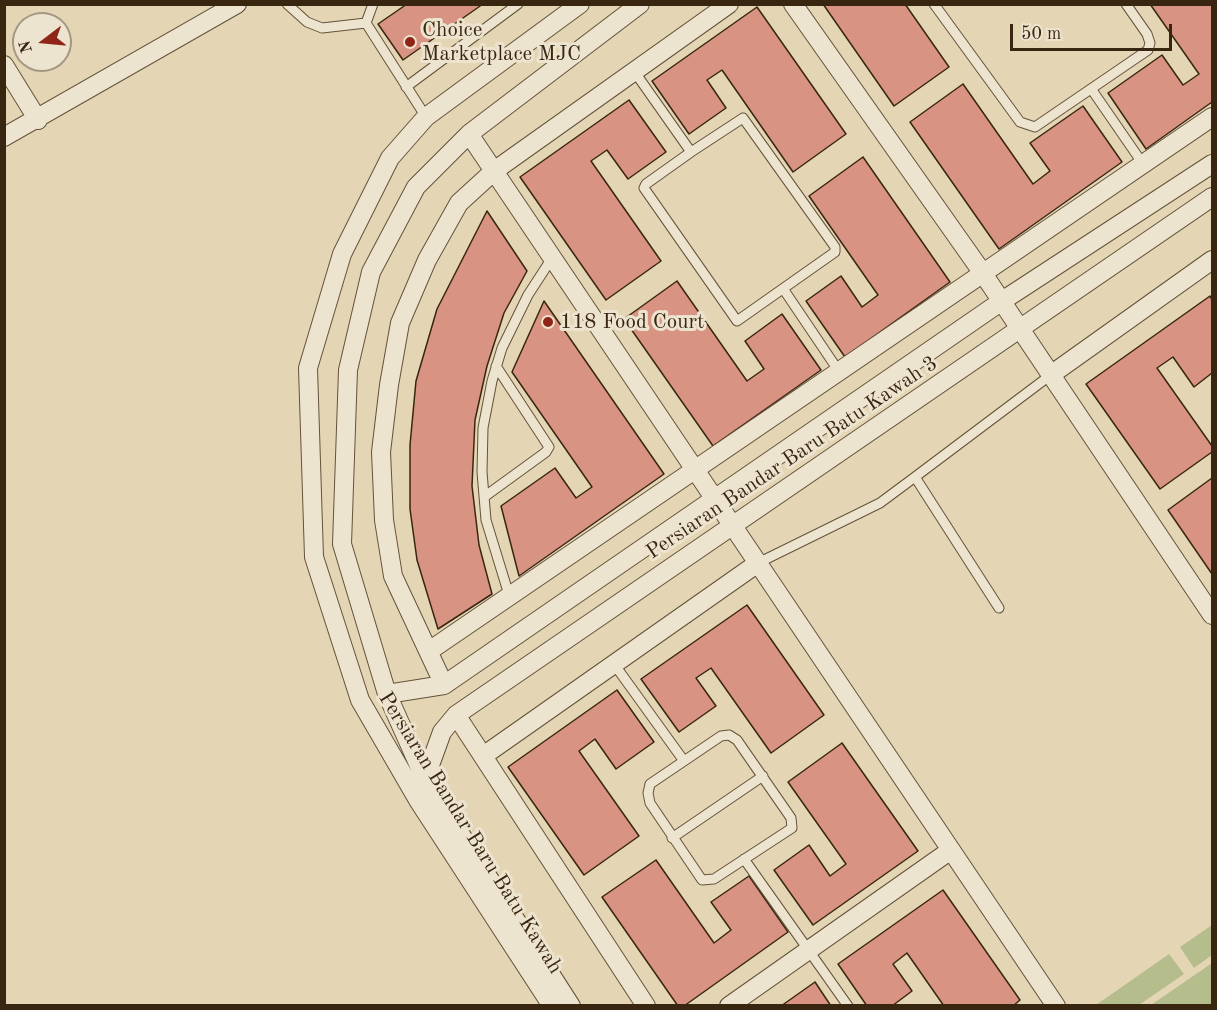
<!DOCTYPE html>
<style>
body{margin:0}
#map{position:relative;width:1217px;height:1010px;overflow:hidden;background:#e4d5b5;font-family:"Old Standard TT",serif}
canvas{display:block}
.frame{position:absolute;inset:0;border:6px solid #392611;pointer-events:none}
.north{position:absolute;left:12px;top:12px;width:60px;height:60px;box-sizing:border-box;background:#ede4cf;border:2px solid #a59883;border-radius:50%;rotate:254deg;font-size:16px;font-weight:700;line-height:24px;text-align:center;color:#392611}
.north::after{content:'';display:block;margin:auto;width:21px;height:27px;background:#8f2418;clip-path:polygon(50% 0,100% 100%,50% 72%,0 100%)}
.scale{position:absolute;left:1010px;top:24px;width:162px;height:27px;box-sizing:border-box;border:3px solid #392611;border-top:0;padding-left:8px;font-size:18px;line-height:21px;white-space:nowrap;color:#392611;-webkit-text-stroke:4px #ede4cf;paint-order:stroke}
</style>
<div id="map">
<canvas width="1217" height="1010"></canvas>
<div class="frame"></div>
<div class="north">N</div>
<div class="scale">50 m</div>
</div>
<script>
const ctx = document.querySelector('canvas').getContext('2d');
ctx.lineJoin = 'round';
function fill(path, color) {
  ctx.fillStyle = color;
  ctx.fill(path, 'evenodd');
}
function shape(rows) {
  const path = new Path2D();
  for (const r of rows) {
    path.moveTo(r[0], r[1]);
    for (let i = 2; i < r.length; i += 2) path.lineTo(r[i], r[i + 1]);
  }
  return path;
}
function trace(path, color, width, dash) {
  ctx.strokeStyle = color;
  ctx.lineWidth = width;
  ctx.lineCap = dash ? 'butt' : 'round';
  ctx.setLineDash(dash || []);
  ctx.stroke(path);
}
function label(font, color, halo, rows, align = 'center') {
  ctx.font = font + ' "Old Standard TT",serif';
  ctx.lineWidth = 6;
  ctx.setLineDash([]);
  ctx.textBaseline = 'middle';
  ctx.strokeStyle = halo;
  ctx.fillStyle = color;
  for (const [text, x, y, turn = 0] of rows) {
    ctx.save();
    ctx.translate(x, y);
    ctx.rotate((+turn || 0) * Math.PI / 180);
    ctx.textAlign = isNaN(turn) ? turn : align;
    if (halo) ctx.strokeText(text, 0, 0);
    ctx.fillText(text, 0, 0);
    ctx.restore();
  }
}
const green = shape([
 [1212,925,1212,955,1194,968,1180,947],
 [1169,954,1184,974,1139,1005,1096,1005],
 [1212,963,1212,1005,1151,1005]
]);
const building = shape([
 [407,4,483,4,403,60,378,24,407,4],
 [823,4,905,4,949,67,894,106,823,4],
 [1150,4,1212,4,1212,102,1146,149,1108,93,1162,55,1183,85,1199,74,1150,4],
 [757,7,846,134,793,172,722,70,707,80,726,108,689,134,652,81,757,7],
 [963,84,1033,184,1050,171,1030,143,1083,106,1122,162,999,249,910,122,963,84],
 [629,100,666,152,628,179,607,150,591,161,661,261,606,300,520,177,629,100],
 [863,157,950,282,845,357,806,301,841,276,862,307,878,295,809,196,863,157],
 [487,211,527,271,504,313,487,366,475,420,472,486,479,545,492,594,438,629,417,560,410,509,410,445,416,381,437,309,487,211],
 [677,281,747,381,764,369,745,341,782,314,821,370,713,446,624,319,677,281],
 [1210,296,1212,300,1212,373,1194,387,1173,357,1157,368,1212,446,1212,452,1160,489,1086,384,1210,296],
 [544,301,664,474,519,576,501,506,555,468,576,498,592,487,512,372,544,301],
 [1212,478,1212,574,1168,510,1212,478],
 [747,605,824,715,771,753,711,668,696,678,716,706,679,732,641,679,747,605],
 [617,690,654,742,616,769,595,739,579,751,639,836,584,875,508,767,617,690],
 [842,743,918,851,813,925,774,870,809,845,830,876,846,864,788,782,842,743],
 [656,860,714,943,731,930,711,902,749,876,788,932,684,1006,678,1006,602,897,656,860],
 [943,890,1020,1000,1013,1006,944,1006,907,953,893,964,912,991,892,1006,867,1006,838,964,943,890],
 [815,982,831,1006,781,1006,815,982]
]);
const lane = shape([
 [287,4,307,22,322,28,366,23],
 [934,4,1020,122,1035,127,1148,50,1150,43,1147,34,1126,4],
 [366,23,426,117],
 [366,23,373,4],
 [634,71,691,152],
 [406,87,518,4],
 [1092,90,1143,164],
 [743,118,835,247,835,252,737,321,644,188,646,184,691,152,743,118],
 [784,290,838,370],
 [915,477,1052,374],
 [484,497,546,452,549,447,496,366],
 [758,563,880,503,915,477,999,608],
 [509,595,486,520,482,472,483,428,492,381,502,348,528,295,552,258],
 [614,664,684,761],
 [729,735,737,740,791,818,792,828,714,879,702,880,650,803,648,793,650,784,721,736,729,735],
 [672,838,763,776],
 [744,859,848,1006]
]);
const street = shape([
 [793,4,982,272,1212,615],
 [4,65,38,120],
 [469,134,1056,1006],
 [4,137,237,4],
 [1052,374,1212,260],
 [429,651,1212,117],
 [444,685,393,576,384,520,381,452,389,385,400,323,427,260,459,203,494,171,729,4],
 [387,694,444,685,1002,301,1212,164],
 [456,715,646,1006],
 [483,756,758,563],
 [425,779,442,732,456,715,1212,197],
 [552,1006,418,800,360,700,314,557,308,368,342,254,390,158,426,117,580,4],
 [571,1006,425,779,387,694,342,544,348,370,371,272,416,187,469,134,640,4],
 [729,1006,951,850]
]);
const markers = [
 [410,42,6,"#8f2418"],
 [548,322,6,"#8f2418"]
];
const poiNames = [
 ["Choice",422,30],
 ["Marketplace MJC",422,54],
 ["118 Food Court",560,322]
];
const streetNames = [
 ["Persiaran Bandar Baru Batu Kawah 3",792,458,-34],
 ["Persiaran Bandar Baru Batu Kawah",470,833,58]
];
fill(green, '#b6bd8c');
fill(building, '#d89382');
trace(building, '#392611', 1.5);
trace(lane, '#64523a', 11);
trace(street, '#64523a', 20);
trace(lane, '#ede4cf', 9);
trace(street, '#ede4cf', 18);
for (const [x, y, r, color] of markers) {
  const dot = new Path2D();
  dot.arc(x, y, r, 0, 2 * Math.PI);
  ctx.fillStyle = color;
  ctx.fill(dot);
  trace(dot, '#ede4cf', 2);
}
label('21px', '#392611', '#ede4cf', poiNames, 'left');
label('21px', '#392611', '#ede4cf', streetNames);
</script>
